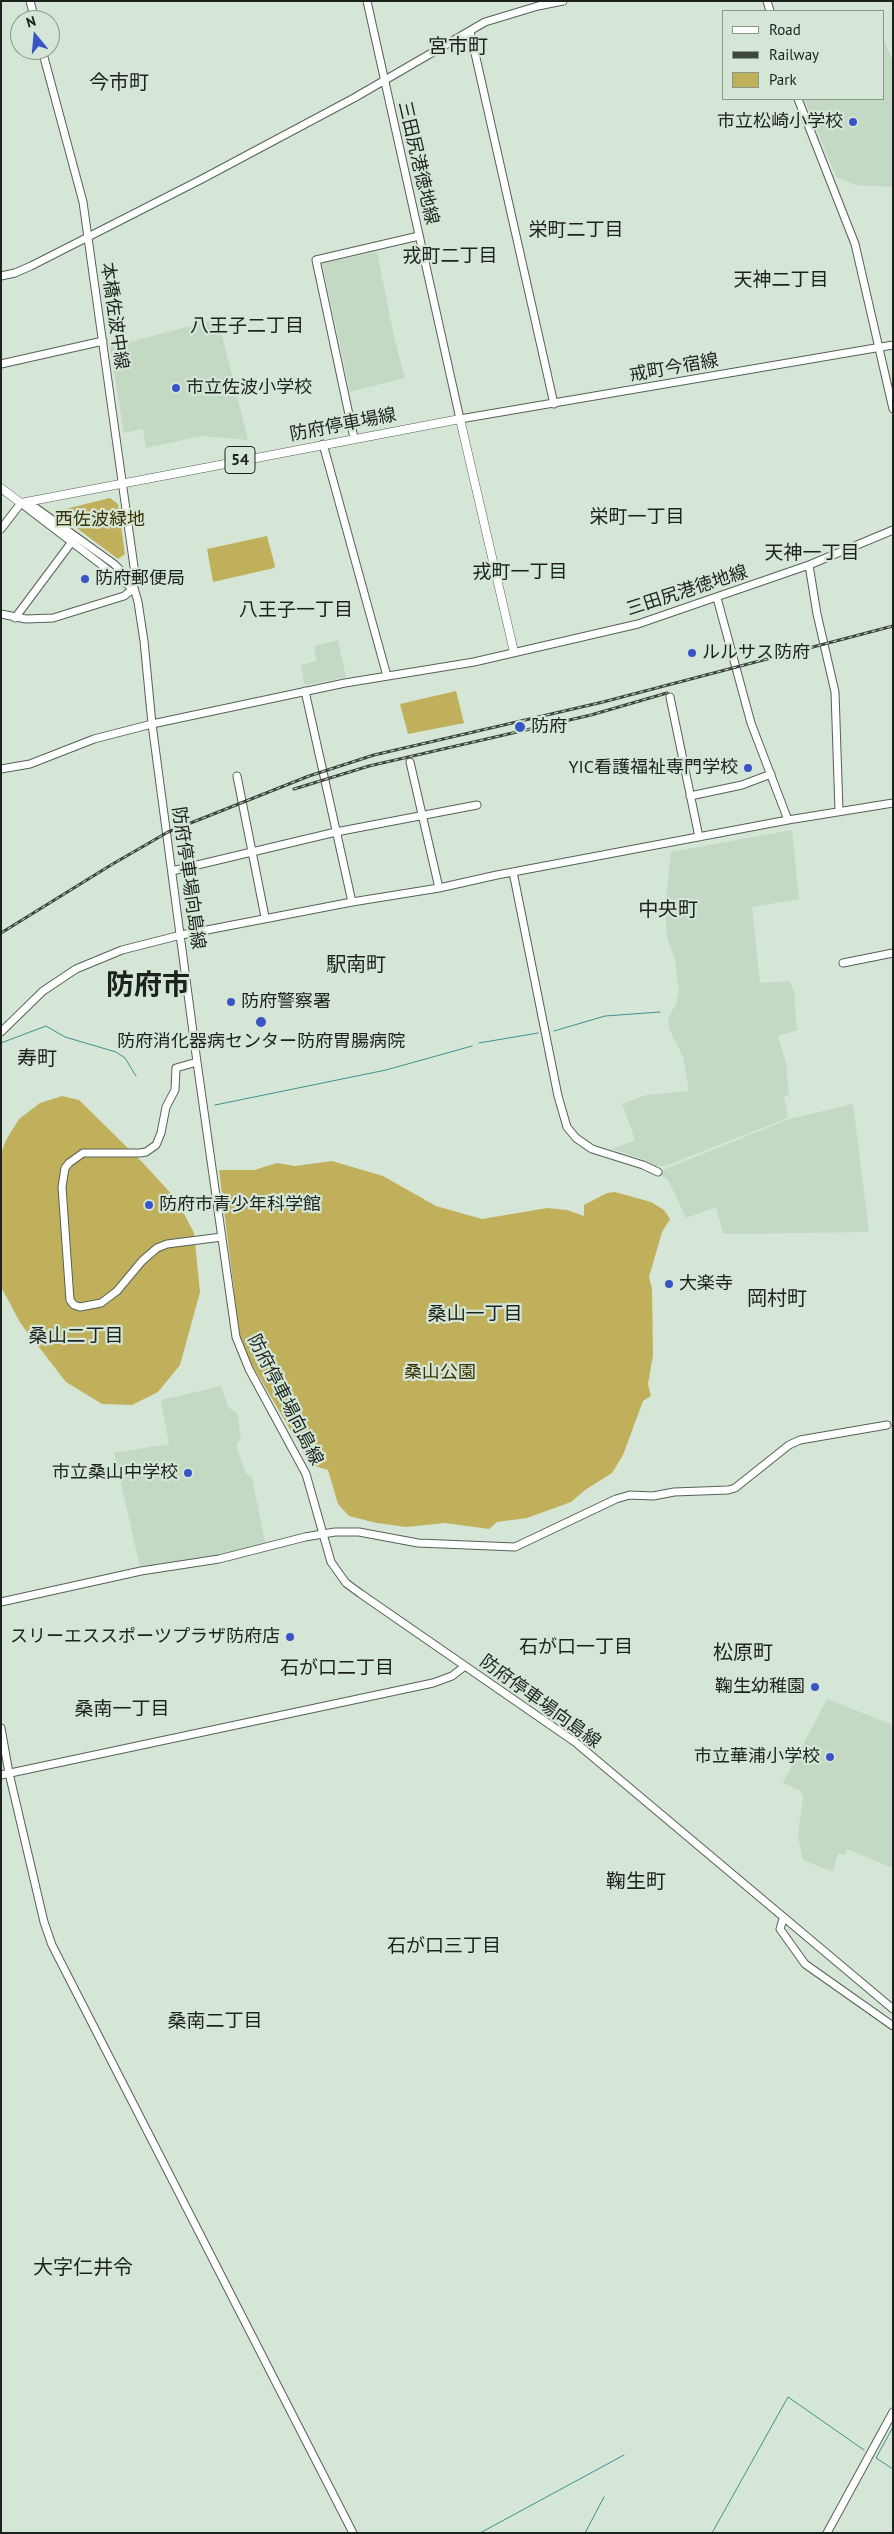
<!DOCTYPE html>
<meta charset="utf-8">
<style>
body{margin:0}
#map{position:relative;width:894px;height:2534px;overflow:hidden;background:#d5e6d6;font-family:"PT Sans",sans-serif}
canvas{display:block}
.frame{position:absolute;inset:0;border:2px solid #1c221d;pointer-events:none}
.legend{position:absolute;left:722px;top:10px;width:162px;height:90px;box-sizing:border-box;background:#d5e6d6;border:1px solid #8b988c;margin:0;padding:6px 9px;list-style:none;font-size:15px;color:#1c221d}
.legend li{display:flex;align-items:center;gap:10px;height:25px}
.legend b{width:25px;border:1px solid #8b988c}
.north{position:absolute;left:10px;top:10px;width:50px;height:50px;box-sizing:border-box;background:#d5e6d6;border:1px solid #8b988c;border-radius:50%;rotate:343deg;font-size:14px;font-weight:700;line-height:20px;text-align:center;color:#1c221d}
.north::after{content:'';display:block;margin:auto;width:18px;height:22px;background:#3954c6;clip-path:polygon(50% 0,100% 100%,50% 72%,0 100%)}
</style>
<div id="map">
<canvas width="894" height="2534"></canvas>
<div class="frame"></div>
<ul class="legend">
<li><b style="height:6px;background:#fff"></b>Road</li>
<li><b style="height:6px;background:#3e463f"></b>Railway</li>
<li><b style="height:14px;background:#c0b05c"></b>Park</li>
</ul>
<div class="north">N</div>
</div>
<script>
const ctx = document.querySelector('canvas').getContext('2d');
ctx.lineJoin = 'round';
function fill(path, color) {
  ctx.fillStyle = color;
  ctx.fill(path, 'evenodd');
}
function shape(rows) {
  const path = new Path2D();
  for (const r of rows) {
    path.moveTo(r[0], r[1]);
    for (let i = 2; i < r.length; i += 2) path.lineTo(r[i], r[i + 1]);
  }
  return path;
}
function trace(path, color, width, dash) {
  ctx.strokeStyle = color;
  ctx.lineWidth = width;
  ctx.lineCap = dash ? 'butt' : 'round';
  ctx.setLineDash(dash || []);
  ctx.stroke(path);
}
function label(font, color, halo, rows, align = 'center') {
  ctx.font = font + ' "PT Sans","Noto Sans JP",sans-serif';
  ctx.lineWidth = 4.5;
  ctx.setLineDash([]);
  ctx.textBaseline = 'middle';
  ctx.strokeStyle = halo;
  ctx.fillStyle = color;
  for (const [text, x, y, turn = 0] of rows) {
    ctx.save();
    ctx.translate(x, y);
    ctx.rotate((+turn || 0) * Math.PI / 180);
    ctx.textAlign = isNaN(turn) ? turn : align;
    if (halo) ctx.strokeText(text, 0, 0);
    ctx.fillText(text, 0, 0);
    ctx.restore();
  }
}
const built = shape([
 [883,38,893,61,893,184,891,187,856,185,836,177,804,99,883,99],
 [377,252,394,337,405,378,350,392,322,263],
 [218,319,248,440,202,436,146,448,143,429,124,433,110,347],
 [338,640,346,677,307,685,304,683,301,665,317,661,314,646],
 [792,830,799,899,752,907,760,983,790,981,794,991,797,1030,778,1036,786,1063,789,1095,784,1096,788,1118,665,1166,655,1166,642,1159,612,1149,635,1140,622,1104,646,1095,689,1091,683,1057,669,1029,668,1018,676,1004,679,991,675,960,667,938,665,906,671,852],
 [853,1104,869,1232,723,1234,716,1207,686,1218,668,1180,658,1172,789,1119],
 [221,1386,229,1408,237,1413,241,1439,236,1445,246,1473,252,1478,266,1546,219,1559,141,1571,114,1453,169,1444,161,1400],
 [827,1699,893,1725,893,1868,847,1849,845,1855,838,1853,833,1872,803,1860,798,1836,803,1796,799,1790,783,1783]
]);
const green = shape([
 [110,498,118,504,125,554,118,559,62,517,65,509],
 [267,536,275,566,274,568,213,582,207,549],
 [456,691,464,723,408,734,400,704],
 [62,1096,79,1100,143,1163,177,1200,194,1233,200,1292,180,1365,158,1392,132,1405,102,1404,66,1382,21,1324,1,1287,1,1154,6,1140,19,1119,40,1103],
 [332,1161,383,1176,436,1206,482,1219,547,1208,567,1210,584,1216,584,1205,607,1193,615,1192,651,1202,664,1210,670,1219,662,1232,649,1277,652,1289,653,1355,648,1384,651,1396,643,1401,623,1455,612,1473,585,1490,571,1502,527,1518,497,1522,489,1529,445,1523,406,1527,377,1523,349,1516,338,1504,328,1470,311,1465,247,1356,240,1338,219,1170,254,1170,277,1163,295,1166]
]);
const stream = shape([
 [554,1031,605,1016,660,1012],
 [1,1043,46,1026,65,1037,116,1052,125,1058,136,1076],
 [479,1043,538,1033],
 [215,1105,386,1070,472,1046],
 [893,2427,876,2458,893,2469],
 [480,2533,624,2455],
 [585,2533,604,2497],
 [712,2533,788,2397,864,2450]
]);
const secondary = shape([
 [30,1,35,20],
 [367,1,460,419,893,345],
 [767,1,770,11],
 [470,31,554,404],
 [42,50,83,202,136,581,134,585],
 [798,99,855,244,893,409],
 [1,276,15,273,31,266,202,179,354,98,485,22,538,6,563,1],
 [1,364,103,341],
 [354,438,316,260,419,236],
 [323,444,387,676],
 [21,503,36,508,114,564,132,581,138,602,144,641,152,724,197,1062,236,1337,249,1369,306,1474,331,1562,346,1583,361,1594,575,1742,893,2009],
 [22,504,133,589],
 [1,529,21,503],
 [809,565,817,614,835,692,839,811],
 [717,598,751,723,788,820],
 [1,614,26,619,53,618,124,596,133,589],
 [15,618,71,543],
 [305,691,352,902],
 [670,697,699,837],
 [410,762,439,888],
 [1,769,30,764,94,739,152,724,345,683,474,662,638,624,809,565,893,530],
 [237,776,265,917],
 [690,796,742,785,771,774],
 [172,871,336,832,477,805],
 [513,872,558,1096,567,1127,576,1138,592,1149,643,1165,658,1172],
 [843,963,893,953],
 [1,1032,43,991,76,969,122,950,181,935,352,902,439,888,497,875,788,820,893,803],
 [197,1062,176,1068,175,1090,166,1107,161,1133,156,1145,146,1152,140,1153,83,1153,69,1163,65,1168,62,1187,70,1300,74,1305,80,1307,101,1303,117,1291,142,1261,157,1248,167,1244,222,1237],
 [1,1602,141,1571,219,1559,305,1537,335,1532,359,1532,418,1543,515,1547,616,1499,630,1495,653,1496,674,1492,728,1490,735,1488,789,1445,800,1440,887,1425],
 [1,1728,9,1773,44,1922,52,1945,353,2533],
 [1,1775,433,1683,452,1676,465,1666],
 [783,1919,780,1929,805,1964,893,2026],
 [827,2533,893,2412]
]);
const primary = shape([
 [1,488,21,503,460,419,514,652]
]);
const rail = shape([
 [294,789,369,766,591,715,667,693],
 [1,933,111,865,168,832,309,776,374,755,603,702,893,626]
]);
const markers = [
 [853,122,5,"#3954c6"],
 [176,388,5,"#3954c6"],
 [85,579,5,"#3954c6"],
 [692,653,5,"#3954c6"],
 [520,727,6,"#3954c6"],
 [748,768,5,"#3954c6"],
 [231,1002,5,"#3954c6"],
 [261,1022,6,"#3954c6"],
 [149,1205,5,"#3954c6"],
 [669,1284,5,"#3954c6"],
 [188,1473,5,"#3954c6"],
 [290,1637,5,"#3954c6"],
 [815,1687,5,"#3954c6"],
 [830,1757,5,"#3954c6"]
];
const shields = [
 [240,460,30]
];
const shieldNames = [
 ["54",240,460]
];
const poiNames = [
 ["市立松崎小学校",843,122,"right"],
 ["市立佐波小学校",186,388],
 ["防府郵便局",95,579],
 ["ルルサス防府",702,653],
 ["防府",531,727],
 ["YIC看護福祉専門学校",738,768,"right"],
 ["防府警察署",241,1002],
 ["防府消化器病センター防府胃腸病院",261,1042,"center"],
 ["防府市青少年科学館",159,1205],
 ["大楽寺",679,1284],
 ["市立桑山中学校",178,1473,"right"],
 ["スリーエススポーツプラザ防府店",280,1637,"right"],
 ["鞠生幼稚園",805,1687,"right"],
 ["市立華浦小学校",820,1757,"right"]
];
const streetNames = [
 ["三田尻港徳地線",418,163,77],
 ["本橋佐波中線",114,316,82],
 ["戒町今宿線",674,368,-10],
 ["防府停車場線",343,425,-11],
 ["三田尻港徳地線",687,591,-18],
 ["防府停車場向島線",188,878,82],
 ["防府停車場向島線",285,1400,63],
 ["防府停車場向島線",540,1702,36]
];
const parkNames = [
 ["西佐波緑地",100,520],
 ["桑山公園",440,1373]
];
const neighbourhoodNames = [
 ["栄町二丁目",576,231],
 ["戎町二丁目",450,257],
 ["天神二丁目",781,281],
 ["八王子二丁目",247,327],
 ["栄町一丁目",637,518],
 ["天神一丁目",812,554],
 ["戎町一丁目",520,573],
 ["八王子一丁目",296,611],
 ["桑山一丁目",475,1315],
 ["桑山二丁目",76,1337],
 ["石が口一丁目",576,1648],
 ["石が口二丁目",337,1669],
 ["桑南一丁目",122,1710],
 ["石が口三丁目",444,1947],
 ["桑南二丁目",215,2022]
];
const quarterNames = [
 ["宮市町",458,47],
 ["今市町",119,83],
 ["中央町",668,910],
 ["駅南町",356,965],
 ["寿町",37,1059],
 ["岡村町",777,1299],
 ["松原町",743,1653],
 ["鞠生町",636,1882],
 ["大字仁井令",83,2268]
];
const townNames = [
 ["防府市",148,986]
];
fill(built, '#c3d9c4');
fill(green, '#c0b05c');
trace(stream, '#3e908f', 1);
trace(secondary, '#546255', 9);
trace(primary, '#546255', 9);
trace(secondary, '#fff', 7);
trace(primary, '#fff', 8);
trace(rail, '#3e463f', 3);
trace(rail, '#d5e6d6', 1, [4]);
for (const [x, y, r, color] of markers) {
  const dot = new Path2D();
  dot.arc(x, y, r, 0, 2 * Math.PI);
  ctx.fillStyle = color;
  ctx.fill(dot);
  trace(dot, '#d5e6d6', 2);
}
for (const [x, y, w] of shields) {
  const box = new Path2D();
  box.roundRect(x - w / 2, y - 13.5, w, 27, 4);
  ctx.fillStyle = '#d5e6d6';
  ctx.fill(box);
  trace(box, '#1c221d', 1);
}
label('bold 16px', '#1c221d', null, shieldNames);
label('18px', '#1c221d', '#d5e6d6', poiNames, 'left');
label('18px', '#1c221d', '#d5e6d6', streetNames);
label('18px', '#3a3203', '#d5e6d6', parkNames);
label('19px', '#1c221d', '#d5e6d6', neighbourhoodNames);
label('20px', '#1c221d', '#d5e6d6', quarterNames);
label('bold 28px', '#1c221d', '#d5e6d6', townNames);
</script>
